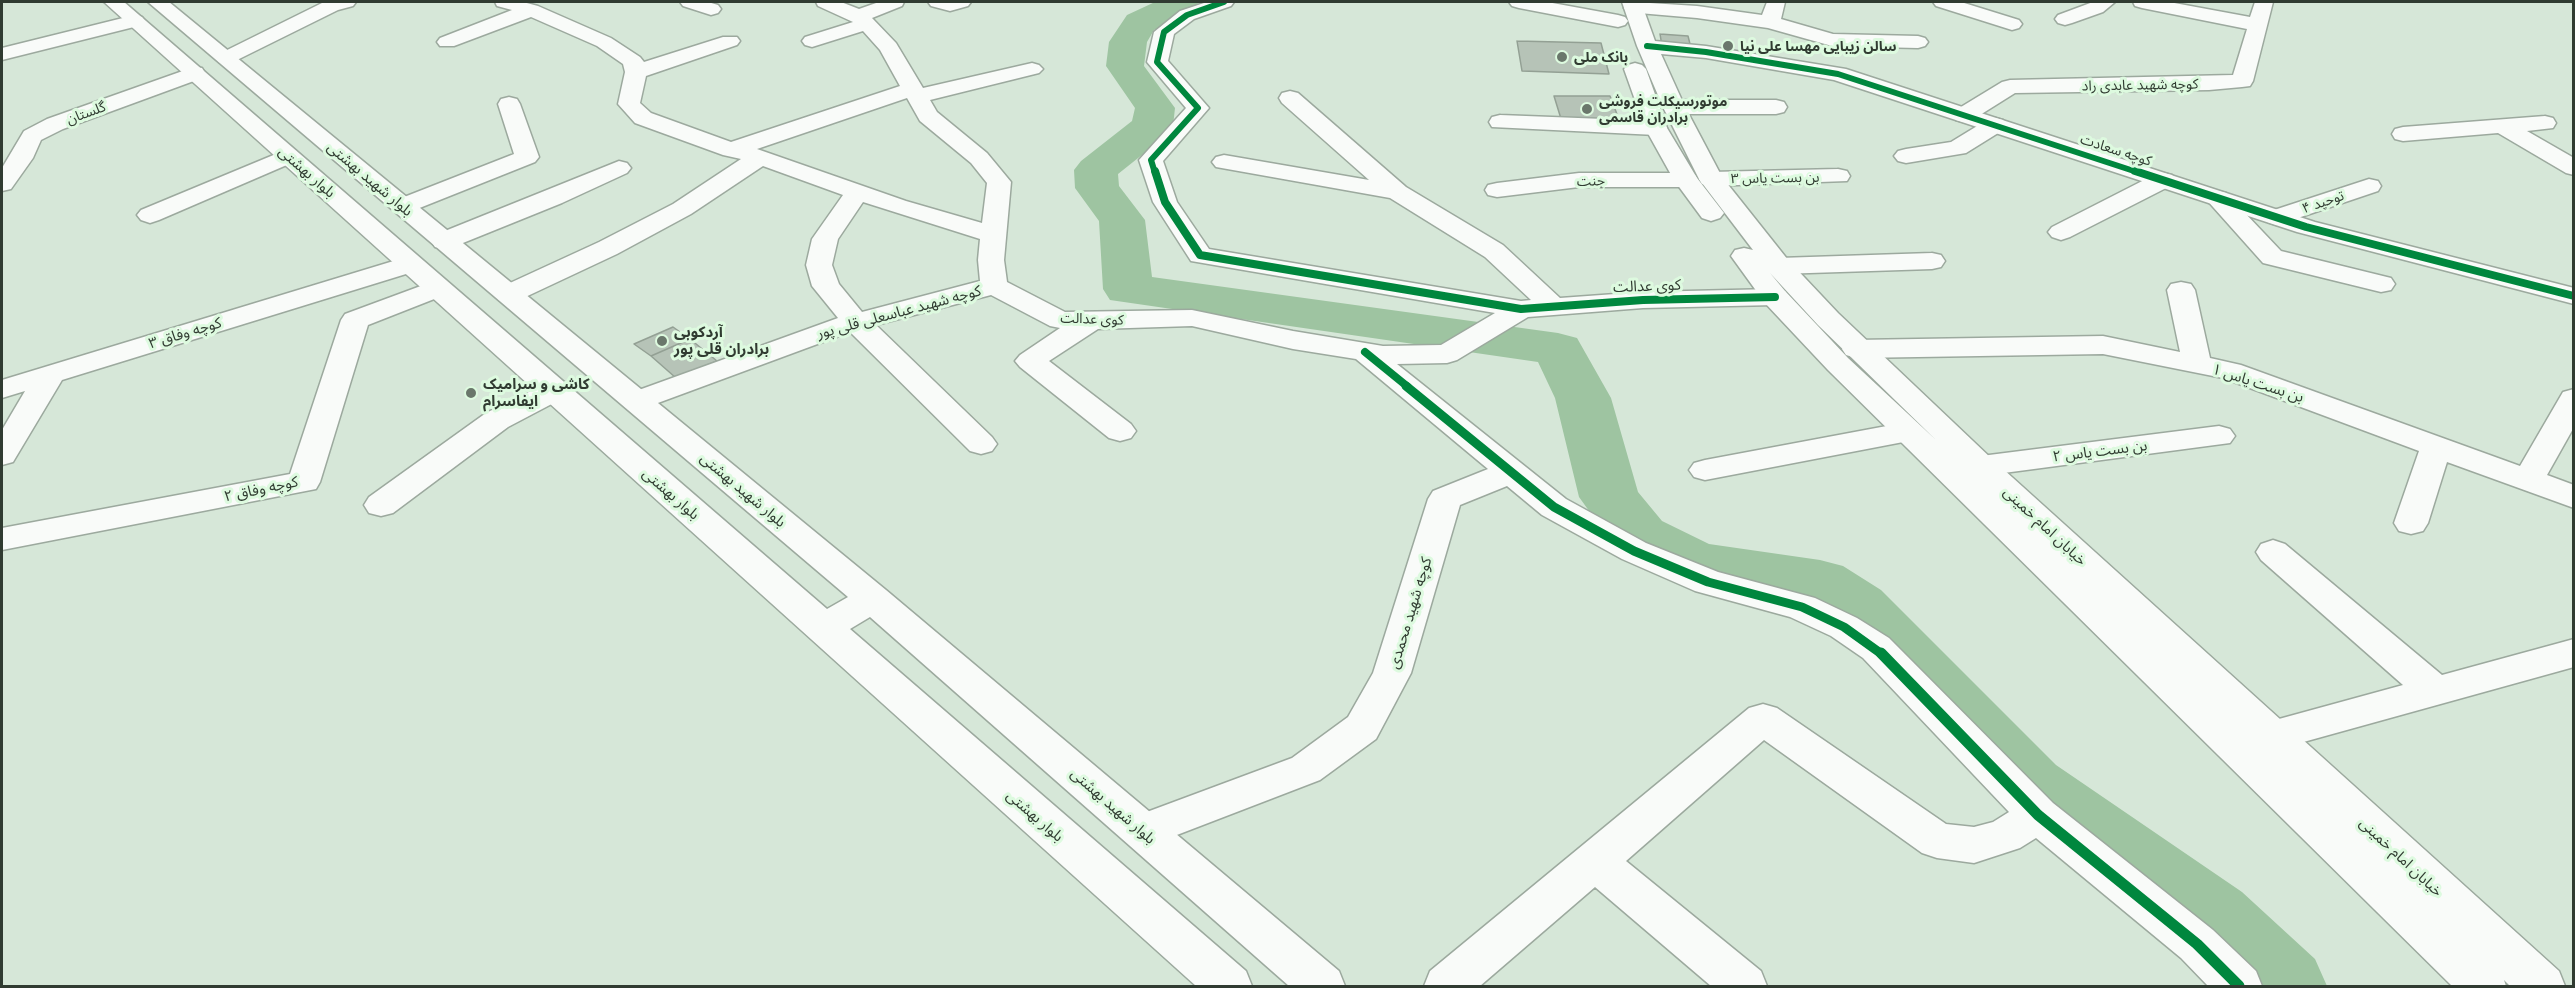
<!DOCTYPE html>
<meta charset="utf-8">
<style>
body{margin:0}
#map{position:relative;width:2575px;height:988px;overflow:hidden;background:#d6e7d8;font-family:Lato,sans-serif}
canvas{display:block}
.frame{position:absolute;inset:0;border:3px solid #303b31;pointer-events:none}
</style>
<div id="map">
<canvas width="2575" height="988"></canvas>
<div class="frame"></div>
</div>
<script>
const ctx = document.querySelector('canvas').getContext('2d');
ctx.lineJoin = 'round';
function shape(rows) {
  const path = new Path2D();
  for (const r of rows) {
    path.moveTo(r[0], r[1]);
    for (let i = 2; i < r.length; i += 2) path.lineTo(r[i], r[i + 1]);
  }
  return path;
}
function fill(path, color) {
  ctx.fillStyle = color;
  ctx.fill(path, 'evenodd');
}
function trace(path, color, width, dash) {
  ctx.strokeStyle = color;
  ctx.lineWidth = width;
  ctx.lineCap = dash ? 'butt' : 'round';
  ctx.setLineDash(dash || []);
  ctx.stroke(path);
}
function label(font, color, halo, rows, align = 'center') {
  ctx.font = font + ' Lato,"Noto Sans Arabic",sans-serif';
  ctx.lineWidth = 6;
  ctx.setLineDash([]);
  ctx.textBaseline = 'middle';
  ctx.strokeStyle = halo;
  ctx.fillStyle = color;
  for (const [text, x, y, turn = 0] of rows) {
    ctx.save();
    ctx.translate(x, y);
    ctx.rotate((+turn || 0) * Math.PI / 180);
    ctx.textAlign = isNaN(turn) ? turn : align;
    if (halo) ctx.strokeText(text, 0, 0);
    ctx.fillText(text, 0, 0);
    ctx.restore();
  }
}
const river = shape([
 [1155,2,1199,2,1193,9,1154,30,1147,42,1144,66,1175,108,1173,126,1167,135,1118,174,1119,186,1145,220,1152,277,1558,333,1577,338,1611,398,1638,492,1662,521,1709,544,1820,560,1843,566,1881,590,2056,765,2242,892,2315,959,2327,986,2228,986,2184,942,2004,807,1835,622,1803,602,1696,586,1674,579,1618,551,1579,497,1555,398,1538,362,1110,300,1103,289,1099,221,1075,188,1074,170,1081,161,1132,121,1135,108,1106,66,1109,42,1127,15,1155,2]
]);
const building = shape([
 [1660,34,1688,36,1691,48,1662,46,1660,34],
 [1517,41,1601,43,1609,74,1522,71,1517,41],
 [1554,96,1610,96,1620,122,1562,122,1554,96],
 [673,327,690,339,651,356,634,344,673,327],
 [690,339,717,361,676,378,651,356,690,339]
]);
const street = shape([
 [324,2,356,2,353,6,338,10,233,62,226,64,219,62,216,58,219,54,324,2],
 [495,2,523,2,538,6,611,38,640,57,644,62,723,37,737,37,740,41,737,45,646,76,640,103,651,113,731,142,900,86,880,50,863,31,812,47,805,45,802,41,805,37,853,22,818,6,816,2,841,2,859,9,879,2,904,2,902,6,872,18,896,43,923,88,1032,63,1039,65,1043,69,1039,73,930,100,937,112,987,153,1011,182,1004,260,1007,282,1065,312,1192,310,1293,331,1383,346,1441,345,1495,313,1191,261,1153,202,1139,160,1186,108,1147,62,1154,32,1180,11,1207,2,1234,2,1231,6,1194,19,1174,34,1168,61,1209,108,1163,161,1177,202,1209,249,1521,301,1531,300,1485,257,1390,198,1216,167,1212,162,1216,157,1224,155,1369,180,1282,103,1279,98,1282,93,1290,91,1298,93,1406,187,1503,245,1560,298,1643,292,1775,289,1785,291,1789,297,1785,303,1775,305,1643,308,1528,317,1457,360,1447,363,1397,364,1566,499,1646,543,1718,572,1815,598,1857,618,1889,638,2053,803,2213,930,2256,971,2262,986,2208,986,2181,958,2036,838,2020,848,1974,863,1937,858,1922,853,1764,740,1626,861,1761,971,1767,986,1711,986,1595,887,1480,986,1424,986,1430,971,1749,708,1763,704,1777,708,1946,824,1974,827,1993,822,2009,812,1863,658,1831,636,1790,617,1695,591,1622,559,1542,515,1507,486,1460,505,1411,673,1376,739,1320,780,1143,848,1128,843,1122,831,1128,819,1292,758,1348,717,1373,673,1428,499,1433,491,1488,469,1356,359,1293,349,1192,326,1098,329,1049,361,1131,424,1136,431,1131,438,1120,441,1109,438,1020,367,1015,361,1020,355,1060,328,1050,326,991,295,876,325,992,437,997,444,992,451,981,454,970,451,850,332,647,407,636,410,625,407,621,401,625,395,838,318,812,286,806,265,812,239,843,195,763,166,691,214,617,254,519,300,509,302,499,300,495,294,499,288,599,242,673,204,741,159,723,155,635,123,618,104,625,72,623,64,597,46,531,17,454,46,440,46,437,42,440,38,512,10,497,6,495,2],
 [907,98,920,121,971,163,987,183,982,223,906,201,757,149,907,98],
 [863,202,980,239,978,260,980,281,862,312,839,284,832,265,838,239,863,202],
 [680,2,708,2,718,5,721,9,718,13,711,15,683,6,680,2],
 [928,2,971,2,968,6,950,11,931,6,928,2],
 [1509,2,1547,2,1618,15,1625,17,1628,21,1625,25,1618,27,1519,8,1512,6,1509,2],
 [1634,2,1697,6,1762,15,1767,2,1785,2,1781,19,1833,34,1918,36,1925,38,1928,42,1925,46,1918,48,1832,46,1768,28,1697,18,1627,12,1624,8,1627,4,1634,2],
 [1933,2,1961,2,2019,20,2022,24,2019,28,2012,30,1936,6,1933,2],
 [2093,2,2115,2,2103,12,2072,23,2065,25,2058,23,2055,19,2058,15,2093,2],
 [2133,2,2169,2,2250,17,2255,2,2273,2,2253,81,2250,86,2242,87,2209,90,2015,93,1972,120,1964,122,1956,120,1953,115,1956,110,2002,82,2010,80,2233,75,2247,29,2142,8,2135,6,2133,2],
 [135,15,142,17,145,21,142,25,2,60,2,48,135,15],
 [194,67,202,68,205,73,202,78,63,129,41,140,33,158,11,189,2,191,2,168,24,131,47,119,194,67],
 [509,97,517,99,520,104,539,157,535,162,412,211,403,213,394,211,391,206,394,201,514,154,498,104,501,99,509,97],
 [1674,100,1776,100,1784,102,1787,107,1784,112,1776,114,1674,114,1666,112,1663,107,1666,102,1674,100],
 [1500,115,1656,121,1664,123,1667,128,1664,133,1656,135,1492,127,1489,122,1492,117,1500,115],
 [2545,116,2553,118,2556,123,2553,128,2527,131,2574,158,2574,175,2566,173,2498,133,2403,141,2395,139,2392,134,2395,129,2403,127,2545,116],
 [1995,118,2003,120,2006,125,2003,130,1966,153,1906,163,1898,161,1894,156,1898,151,1906,149,1951,142,1987,120,1995,118],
 [288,149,296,151,300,156,296,161,159,220,150,223,141,220,137,215,141,210,288,149],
 [619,161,627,163,631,168,627,173,562,203,453,247,444,249,435,247,431,241,435,235,619,161],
 [1838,169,1847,171,1850,176,1847,181,1711,186,1702,184,1699,179,1702,174,1711,172,1838,169],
 [1579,173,1686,173,1695,175,1698,180,1695,185,1686,187,1579,187,1497,197,1488,195,1485,190,1488,185,1497,183,1579,173],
 [2163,173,2172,175,2175,180,2172,185,2070,237,2061,240,2052,237,2048,232,2052,227,2154,175,2163,173],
 [2369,179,2378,181,2381,186,2378,191,2277,225,2268,222,2264,217,2268,212,2369,179],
 [2217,191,2226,193,2281,251,2391,278,2395,284,2391,290,2381,292,2263,263,2205,198,2208,193,2217,191],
 [1932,253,1941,255,1945,261,1941,267,1932,269,1779,274,1770,272,1766,266,1770,260,1779,258,1932,253],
 [410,256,419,258,423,264,419,270,62,380,13,462,2,465,2,430,25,391,2,398,2,380,410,256],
 [437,280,447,282,451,288,447,294,368,325,320,482,316,489,2,550,2,528,290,474,341,320,345,314,437,280],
 [2181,282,2191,284,2195,290,2210,358,2241,365,2520,466,2563,392,2574,389,2574,427,2547,475,2574,485,2574,508,2447,462,2428,523,2423,531,2411,534,2399,531,2394,523,2419,451,2223,378,2103,354,1856,358,1846,355,1842,349,1846,343,1856,340,2103,336,2180,352,2167,290,2171,284,2181,282],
 [554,382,565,385,569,391,565,397,508,427,393,513,381,516,369,513,364,505,369,497,486,413,543,385,554,382],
 [1908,422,1919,425,1924,432,1919,439,1705,480,1694,477,1689,470,1694,463,1705,460,1908,422],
 [2219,426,2230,429,2235,436,2230,443,1981,476,1970,473,1965,466,1970,459,1981,456,2219,426],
 [2273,540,2285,544,2442,675,2574,639,2574,667,2271,751,2257,747,2251,736,2257,725,2403,685,2261,560,2256,552,2261,544,2273,540]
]);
const secondary = shape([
 [104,2,124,2,827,609,848,597,148,2,169,2,886,590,1339,971,1345,986,1289,986,870,617,850,629,1246,971,1252,986,1196,986,104,2],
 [1622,2,1641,2,1655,41,1706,46,1846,69,2315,222,2574,288,2574,304,2297,232,1834,80,1706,58,1661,54,1685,107,1722,177,1788,260,1838,313,1992,459,2559,971,2565,986,2510,986,2504,980,2506,986,2452,986,1828,370,1765,303,1731,256,1735,250,1744,248,1753,250,1699,179,1663,107,1637,46,1622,2],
 [1770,273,1818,325,1936,440,1848,358,1785,291,1770,273],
 [1635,63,1642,65,1646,69,1667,128,1697,178,1724,213,1720,218,1711,221,1702,218,1674,180,1645,128,1624,69,1628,65,1635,63]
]);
const cyclewayFar3 = shape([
 [1647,46,1706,52,1838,74,2140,173],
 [1155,173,1151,160,1198,108,1157,62,1164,32,1187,15,1224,2]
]);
const cyclewayFar2 = shape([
 [1155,171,1165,202,1200,255,1521,309,1643,300,1775,297],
 [2135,171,2306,227,2574,296],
 [1365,352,1408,387]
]);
const cyclewayFar1 = shape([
 [1406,386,1554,507,1634,551,1708,582,1802,607,1844,627,1883,655]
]);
const cycleway = shape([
 [1881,653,2038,815,2197,944,2239,986]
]);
const markers = [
 [1728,46,6,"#6a776b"],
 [1562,57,6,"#6a776b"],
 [1587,109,6,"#6a776b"],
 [662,341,6,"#6a776b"],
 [471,393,6,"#6a776b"]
];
const farPoinames = [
 ["سالن زیبایی مهسا علی نیا",1740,46],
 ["بانک ملی",1574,57],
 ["موتورسیکلت فروشی",1599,101],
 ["برادران قاسمی",1599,117]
];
const farStreetnames = [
 ["کوچه شهید عابدی راد",2140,85,-1],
 ["گلستان",86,113,-20],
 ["کوچه سعادت",2116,150,18],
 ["بن بست یاس ۳",1775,178,-1],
 ["جنت",1591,181,-2],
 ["توحید ۴",2323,202,-19],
 ["کوی عدالت",1092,319,2]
];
const streetNames = [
 ["بلوار بهشتی",307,172,41],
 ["بلوار شهید بهشتی",370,179,40],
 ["کوی عدالت",1647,286,-2],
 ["کوچه شهید عباسعلی قلی پور",899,312,-15],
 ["کوچه وفاق ۳",185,333,-17],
 ["بن بست یاس ۱",2258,383,18],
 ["بن بست یاس ۲",2100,451,-7],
 ["کوچه وفاق ۲",261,489,-12],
 ["بلوار شهید بهشتی",743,490,40],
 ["بلوار بهشتی",671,494,41],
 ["خیابان امام خمینی",2045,526,43],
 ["کوچه شهید محمدی",1410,613,-73],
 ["بلوار شهید بهشتی",1113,806,41],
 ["بلوار بهشتی",1035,816,41],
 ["خیابان امام خمینی",2401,857,43]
];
const poiNames = [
 ["آردکوبی",674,332],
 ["برادران قلی پور",674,349],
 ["کاشی و سرامیک",483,384],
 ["ایفاسرام",483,401]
];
fill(river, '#9ec4a1');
fill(building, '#b6c3b7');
trace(building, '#93a094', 1.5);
trace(street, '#9ca99e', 3);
trace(secondary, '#9ca99e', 3);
fill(street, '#f9fbf9');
fill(secondary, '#f9fbf9');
trace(cyclewayFar3, '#00873e', 6);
trace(cyclewayFar2, '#00873e', 8);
trace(cyclewayFar1, '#00873e', 9);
trace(cycleway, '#00873e', 11);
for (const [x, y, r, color] of markers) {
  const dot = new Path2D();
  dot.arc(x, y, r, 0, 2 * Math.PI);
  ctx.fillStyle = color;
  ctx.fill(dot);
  trace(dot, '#ddfadf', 2);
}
label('bold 14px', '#303b31', '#ddfadf', farPoinames, 'left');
label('14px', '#303b31', '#ddfadf', farStreetnames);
label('15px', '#303b31', '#ddfadf', streetNames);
label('bold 15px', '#303b31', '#ddfadf', poiNames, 'left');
</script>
